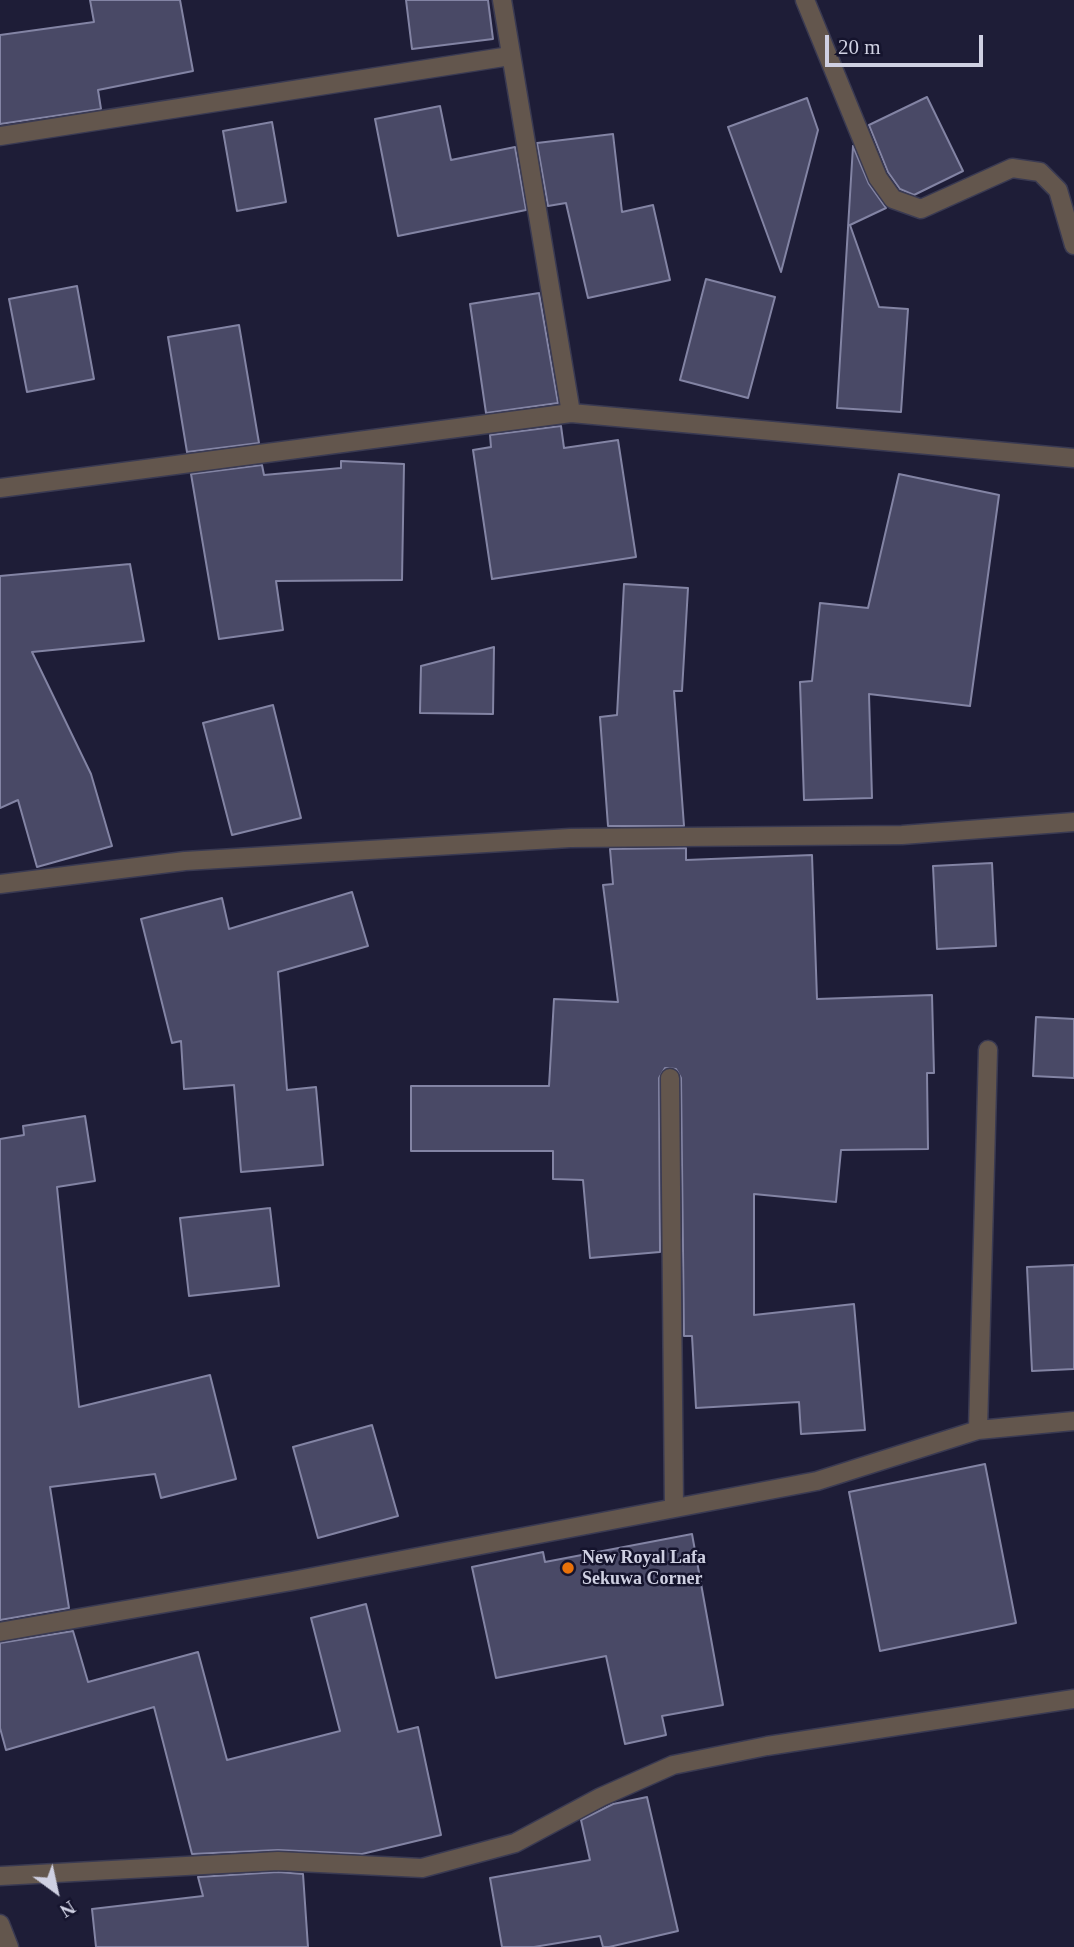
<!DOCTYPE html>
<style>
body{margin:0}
#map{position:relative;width:1074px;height:1947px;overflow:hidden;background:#1e1d37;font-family:Georgia,serif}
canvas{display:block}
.north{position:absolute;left:21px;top:1856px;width:70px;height:70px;-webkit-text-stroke:5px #15142d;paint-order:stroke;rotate:147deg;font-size:19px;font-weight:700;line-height:28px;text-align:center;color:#cfd0e2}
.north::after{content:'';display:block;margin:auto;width:24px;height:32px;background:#cfd0e2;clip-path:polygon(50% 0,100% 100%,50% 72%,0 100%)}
.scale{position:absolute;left:825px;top:35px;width:158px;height:32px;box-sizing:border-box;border:4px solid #cfd0e2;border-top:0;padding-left:9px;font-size:21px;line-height:24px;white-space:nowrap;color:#cfd0e2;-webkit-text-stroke:5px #15142d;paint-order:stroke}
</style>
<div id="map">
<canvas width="1074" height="1947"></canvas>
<div class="north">N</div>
<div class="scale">20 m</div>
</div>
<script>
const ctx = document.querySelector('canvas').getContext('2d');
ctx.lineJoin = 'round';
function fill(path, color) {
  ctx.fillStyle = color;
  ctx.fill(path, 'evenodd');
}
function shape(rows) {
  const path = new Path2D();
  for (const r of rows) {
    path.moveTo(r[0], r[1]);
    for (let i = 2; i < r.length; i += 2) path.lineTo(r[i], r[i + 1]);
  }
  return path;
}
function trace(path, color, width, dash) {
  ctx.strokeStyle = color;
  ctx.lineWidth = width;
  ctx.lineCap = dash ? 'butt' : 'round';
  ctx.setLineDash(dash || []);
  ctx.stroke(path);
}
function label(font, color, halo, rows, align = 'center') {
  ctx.font = font + ' Georgia,serif';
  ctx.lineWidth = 5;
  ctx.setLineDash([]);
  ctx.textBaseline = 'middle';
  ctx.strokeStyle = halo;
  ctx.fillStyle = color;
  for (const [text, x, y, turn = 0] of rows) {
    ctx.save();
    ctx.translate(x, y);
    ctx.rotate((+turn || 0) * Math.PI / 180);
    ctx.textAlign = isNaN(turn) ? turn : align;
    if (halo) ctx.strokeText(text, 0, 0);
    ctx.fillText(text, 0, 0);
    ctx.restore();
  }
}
const building = shape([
 [90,0,180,0,193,71,98,90,101,109,0,124,0,35,94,22,90,0],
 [406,0,488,0,493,39,412,49,406,0],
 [927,97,963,171,914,195,900,189,888,172,869,125,927,97],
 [807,98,818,130,781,272,728,127,807,98],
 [440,106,451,160,515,147,526,210,398,236,375,119,440,106],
 [272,122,286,202,237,211,223,131,272,122],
 [613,134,622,212,653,205,670,280,588,298,566,203,548,206,537,143,613,134],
 [853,146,869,184,886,208,850,225,879,307,908,309,901,412,837,408,853,146],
 [706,279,775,297,748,398,680,380,706,279],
 [77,286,94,379,27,392,9,299,77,286],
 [539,293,558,403,486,413,470,304,539,293],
 [239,325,259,443,187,452,168,337,239,325],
 [561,426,564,448,618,440,636,557,492,579,473,450,491,447,490,435,561,426],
 [341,461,404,464,402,580,276,581,283,630,219,639,191,474,262,465,264,475,341,468,341,461],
 [899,474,999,495,970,706,869,694,872,798,804,800,800,682,812,681,820,603,868,608,899,474],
 [130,564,144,641,32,652,91,774,112,846,37,867,18,800,0,808,0,576,130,564],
 [624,584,688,588,682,691,674,691,684,826,608,826,600,717,617,715,624,584],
 [494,647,493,714,420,713,421,666,494,647],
 [273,705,301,818,232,835,203,723,273,705],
 [686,848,686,860,812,855,817,999,932,995,934,1073,927,1073,928,1149,841,1150,836,1202,754,1194,754,1315,854,1304,865,1430,801,1434,799,1402,696,1408,692,1336,684,1336,681,1078,676,1069,665,1068,659,1078,660,1252,590,1258,583,1180,553,1179,553,1151,411,1151,411,1086,549,1086,554,999,618,1002,603,885,613,884,610,849,686,848],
 [992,863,996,946,937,949,933,866,992,863],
 [352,892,368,946,278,972,287,1090,316,1087,323,1165,241,1172,234,1085,184,1089,181,1041,172,1043,141,919,222,898,229,929,352,892],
 [1036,1017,1074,1019,1074,1078,1033,1076,1036,1017],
 [85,1116,95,1181,57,1187,79,1407,210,1375,236,1479,161,1498,155,1474,50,1487,69,1608,0,1620,0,1139,24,1135,23,1126,85,1116],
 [270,1208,279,1286,189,1296,180,1218,270,1208],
 [1074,1265,1074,1369,1032,1371,1027,1267,1074,1265],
 [372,1425,398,1516,318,1538,293,1447,372,1425],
 [985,1464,1016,1623,880,1651,849,1492,985,1464],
 [692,1534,723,1705,662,1716,666,1735,625,1744,606,1656,496,1678,472,1567,543,1552,545,1562,692,1534],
 [366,1604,398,1732,418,1727,441,1835,362,1854,278,1850,192,1854,154,1707,6,1750,0,1728,0,1643,73,1631,88,1682,198,1652,227,1760,340,1731,311,1618,366,1604],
 [647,1797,678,1931,609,1947,603,1947,600,1936,534,1947,502,1947,490,1878,590,1860,581,1820,613,1804,647,1797],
 [278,1872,303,1874,308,1947,96,1947,92,1909,203,1896,198,1877,278,1872]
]);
const minor = shape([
 [502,0,571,413],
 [805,0,878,178,893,199,921,209,1012,168,1040,172,1058,190,1074,245],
 [0,136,510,56],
 [0,488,571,413,1074,458],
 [0,884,185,861,570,838,902,835,1074,822],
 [670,1078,674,1508],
 [978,1430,988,1050],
 [0,1632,292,1581,817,1481,978,1430,1074,1421],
 [0,1876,278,1861,422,1868,515,1843,601,1797,673,1765,767,1746,1074,1699],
 [0,1924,9,1947]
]);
const markers = [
 [568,1568,7,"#e8710a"]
];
const poiNames = [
 ["New Royal Lafa",582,1558],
 ["Sekuwa Corner",582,1579]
];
fill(building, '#494966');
trace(building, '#8384a4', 2);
trace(minor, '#3a3a52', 21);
trace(minor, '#63564d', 18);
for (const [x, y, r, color] of markers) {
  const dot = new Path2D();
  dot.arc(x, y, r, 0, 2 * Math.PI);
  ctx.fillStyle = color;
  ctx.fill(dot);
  trace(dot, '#15142d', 2.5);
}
label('bold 18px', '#cfd0e2', '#15142d', poiNames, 'left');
</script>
